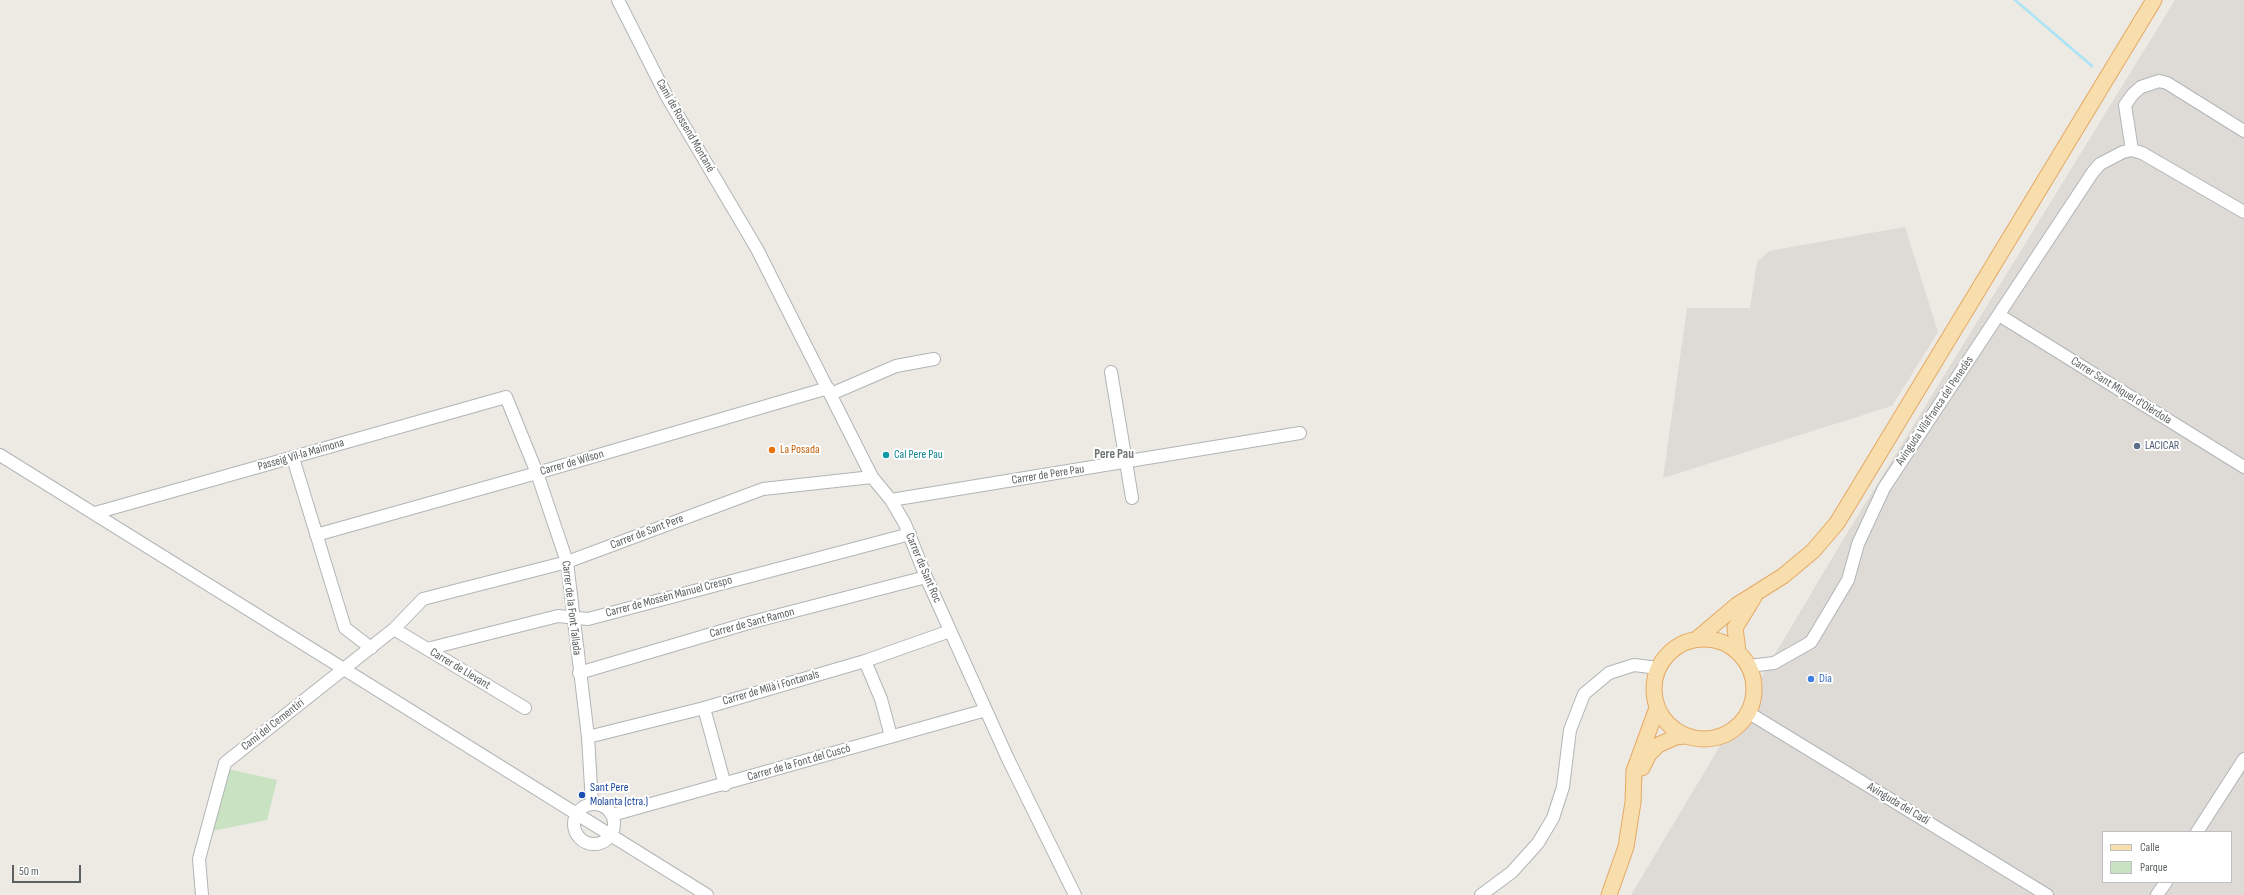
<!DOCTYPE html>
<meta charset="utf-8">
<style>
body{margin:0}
#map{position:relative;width:2244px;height:895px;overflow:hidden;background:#ede9e3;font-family:"Sofia Sans Condensed",sans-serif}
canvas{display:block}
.legend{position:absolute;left:2102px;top:831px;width:130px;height:52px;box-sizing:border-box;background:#fff;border:1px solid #bdbfc0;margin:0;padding:5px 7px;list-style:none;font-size:12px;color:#5b6062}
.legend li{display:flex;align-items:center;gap:8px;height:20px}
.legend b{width:20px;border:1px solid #bdbfc0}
.scale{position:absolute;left:12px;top:865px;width:69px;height:18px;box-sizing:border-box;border:2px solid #5b6062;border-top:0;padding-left:5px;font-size:12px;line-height:14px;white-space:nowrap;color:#5b6062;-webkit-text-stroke:3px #fff;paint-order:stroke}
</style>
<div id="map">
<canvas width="2244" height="895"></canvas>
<ul class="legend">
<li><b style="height:5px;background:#f8dead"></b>Calle</li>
<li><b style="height:11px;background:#c8e2c2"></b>Parque</li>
</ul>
<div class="scale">50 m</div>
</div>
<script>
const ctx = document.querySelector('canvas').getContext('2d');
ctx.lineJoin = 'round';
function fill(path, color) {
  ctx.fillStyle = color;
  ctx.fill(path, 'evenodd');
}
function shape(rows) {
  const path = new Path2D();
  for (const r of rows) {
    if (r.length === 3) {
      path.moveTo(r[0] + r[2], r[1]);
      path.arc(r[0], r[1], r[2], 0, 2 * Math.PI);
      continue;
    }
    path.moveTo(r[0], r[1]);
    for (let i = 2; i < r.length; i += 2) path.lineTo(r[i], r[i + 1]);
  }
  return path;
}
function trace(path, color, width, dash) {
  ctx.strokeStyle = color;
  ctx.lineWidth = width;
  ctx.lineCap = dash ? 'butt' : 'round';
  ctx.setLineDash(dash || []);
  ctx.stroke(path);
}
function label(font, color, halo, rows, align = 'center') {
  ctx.font = font + ' "Sofia Sans Condensed",sans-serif';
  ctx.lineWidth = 4;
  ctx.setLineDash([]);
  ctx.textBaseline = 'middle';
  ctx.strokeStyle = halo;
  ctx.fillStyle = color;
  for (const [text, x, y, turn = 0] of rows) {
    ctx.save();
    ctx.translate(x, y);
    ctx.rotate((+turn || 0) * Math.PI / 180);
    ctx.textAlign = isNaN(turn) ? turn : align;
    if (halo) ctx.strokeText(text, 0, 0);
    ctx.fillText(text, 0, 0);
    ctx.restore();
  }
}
const industrial = shape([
 [2175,0,2244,0,2244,895,1631,895,1849,530],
 [2103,832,2231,832,2231,882,2103,882],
 [1905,227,1938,332,1892,406,1663,478,1687,308,1750,308,1757,262,1769,251]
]);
const green = shape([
 [228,769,277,780,267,820,212,831]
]);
const stream = shape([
 [2015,0,2092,66]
]);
const minor = shape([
 [618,0,666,95,757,249,872,477,891,500,905,524,926,577,1008,759,1075,895],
 [2132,150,2125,105,2133,94,2141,87,2159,81,2167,83,2244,131],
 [1999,315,2244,467],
 [1111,372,1132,498],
 [831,394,896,366,934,359],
 [0,455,707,895],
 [293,458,345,628,371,648],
 [891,500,1300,433],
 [95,513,506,397,537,473,567,562,588,737,592,804],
 [316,535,537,473,828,388],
 [394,629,525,708],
 [427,649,558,616,588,619,910,534],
 [865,661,881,699,891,736],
 [1749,666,1774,663,1811,642,1848,580,1858,544,1884,488,2093,172,2100,164,2123,152,2132,150,2142,153,2244,212],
 [579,673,752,622,926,577],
 [704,708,725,785],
 [1749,713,2047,895],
 [588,737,704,708,865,661,950,631],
 [594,824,20],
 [612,815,986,710],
 [2197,832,2244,759],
 [202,895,199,859,225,763,394,629,423,599,567,562,763,489,872,477],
 [1481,895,1512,872,1538,843,1553,818,1563,787,1570,730,1584,694,1609,673,1634,665,1658,668],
 [2157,895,2166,882]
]);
const major = shape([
 [1698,638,1737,605,1783,576,1813,551,1837,523,2154,0],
 [1704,689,50],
 [1738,651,1735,628,1754,597],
 [1642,768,1649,754,1658,745,1676,737,1685,736],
 [1609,895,1626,847,1633,802,1634,771,1657,708]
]);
const markers = [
 [2137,446,4,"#5c6f8a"],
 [772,450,4,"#e8710a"],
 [886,455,4,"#0f9aa8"],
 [1811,679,4,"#3f7fe0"],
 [582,795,4,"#1a4fb4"]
];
const streetNames = [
 ["Camí de Rossend Montané",685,126,60],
 ["Carrer Sant Miquel d'Olèrdola",2121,391,32],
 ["Avinguda Vilafranca del Penedès",1935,411,-56],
 ["Passeig Vil·la Maimona",301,455,-16],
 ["Carrer de Wilson",572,463,-16],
 ["Carrer de Pere Pau",1048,475,-9],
 ["Carrer de Sant Pere",647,532,-21],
 ["Carrer de Sant Roc",923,568,67],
 ["Carrer de Mossèn Manuel Crespo",669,597,-15],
 ["Carrer de la Font Tallada",571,608,83],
 ["Carrer de Sant Ramon",752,623,-15],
 ["Carrer de Llevant",460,669,31],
 ["Carrer de Milà i Fontanals",771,688,-16],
 ["Camí del Cementiri",273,725,-38],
 ["Carrer de la Font del Cuscó",799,763,-16],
 ["Avinguda del Cadí",1898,804,31]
];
const serviceNames = [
 ["LACICAR",2145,446]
];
const foodNames = [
 ["La Posada",780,450]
];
const cultureNames = [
 ["Cal Pere Pau",894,455]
];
const shopNames = [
 ["Dia",1819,679]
];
const transitNames = [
 ["Sant Pere",590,788],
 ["Molanta (ctra.)",590,802]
];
const neighbourhoodNames = [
 ["Pere Pau",1114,455]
];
fill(industrial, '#dedbd7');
fill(green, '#c8e2c2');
trace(stream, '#a9e4f7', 2.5);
trace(minor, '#b1b5b7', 14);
trace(major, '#e5a964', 17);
trace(minor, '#fff', 12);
trace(major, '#f8dead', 15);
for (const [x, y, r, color] of markers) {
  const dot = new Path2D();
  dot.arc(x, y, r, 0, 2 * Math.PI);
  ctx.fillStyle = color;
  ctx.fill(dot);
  trace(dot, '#fff', 1.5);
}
label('12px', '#5b6062', '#fff', streetNames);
label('12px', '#4e5e75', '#fff', serviceNames, 'left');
label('12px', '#c56008', '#fff', foodNames, 'left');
label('12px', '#0d838f', '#fff', cultureNames, 'left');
label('12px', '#366cbe', '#fff', shopNames, 'left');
label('12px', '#164399', '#fff', transitNames, 'left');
label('bold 13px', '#6c7274', '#fff', neighbourhoodNames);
</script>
